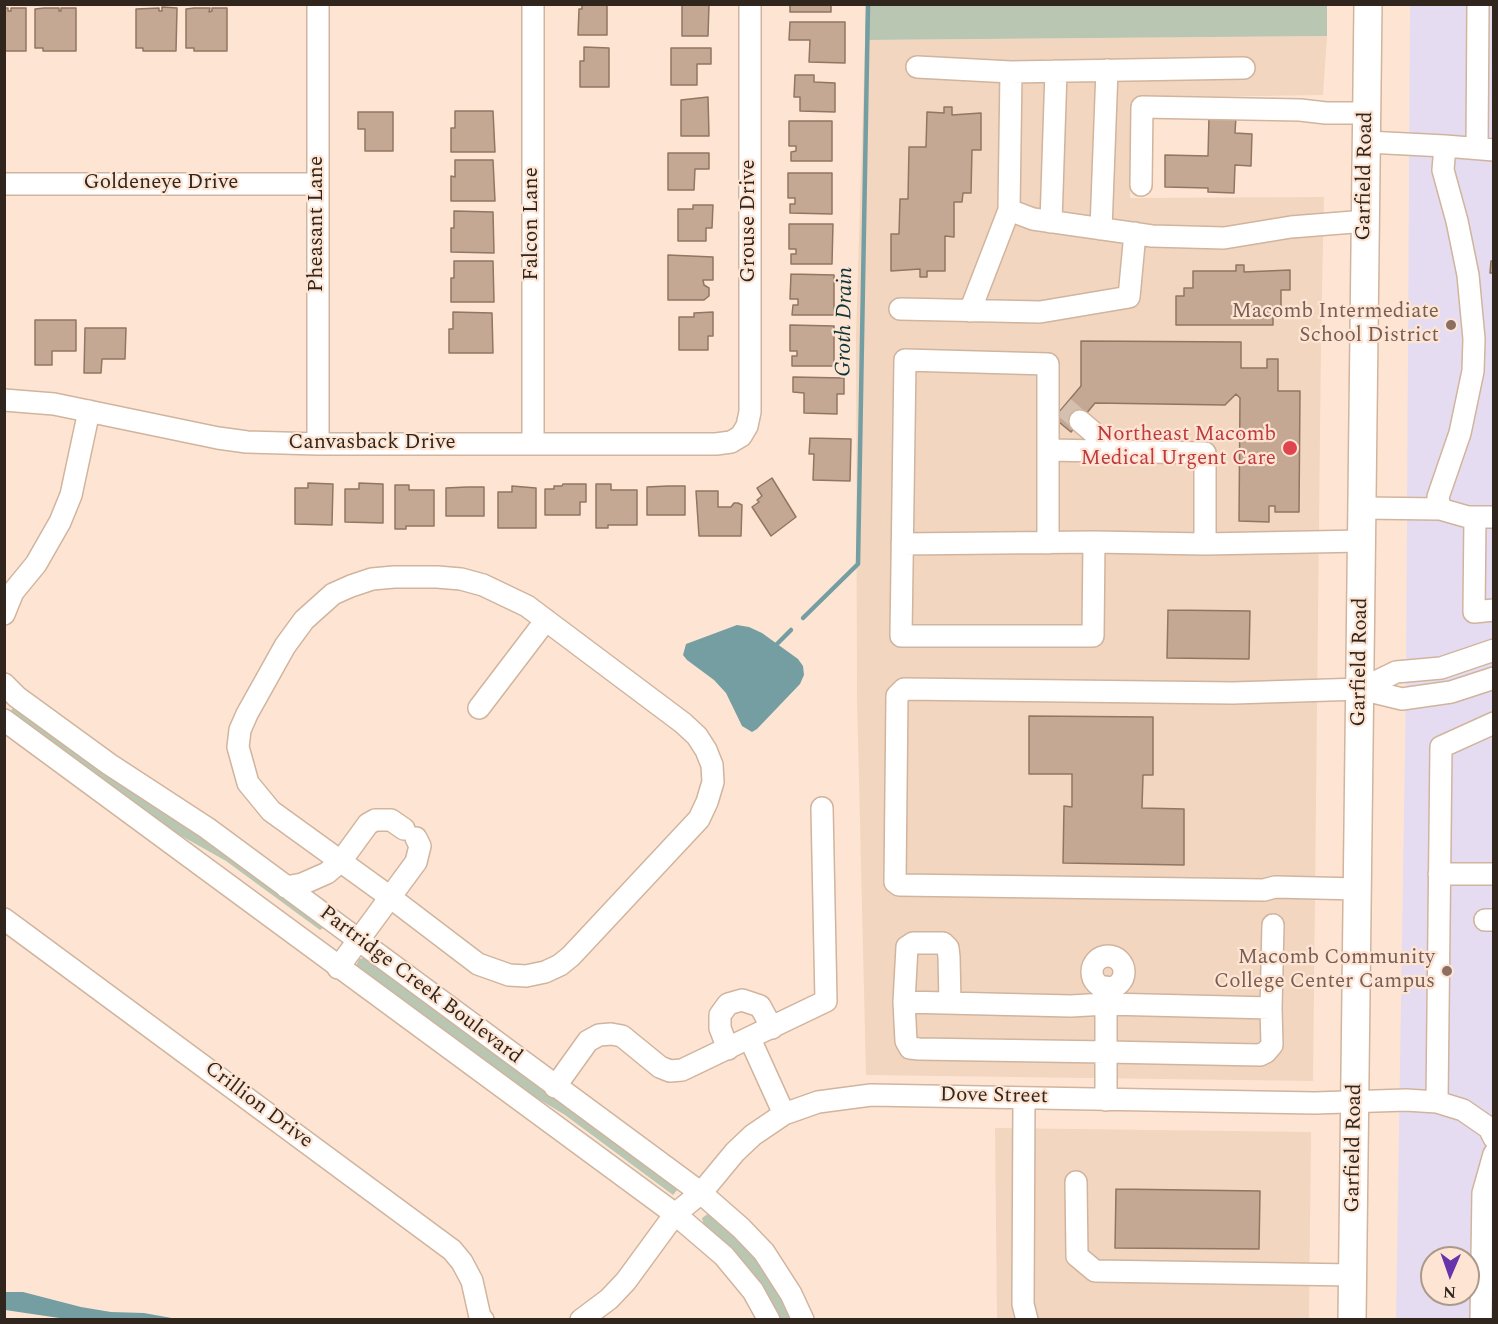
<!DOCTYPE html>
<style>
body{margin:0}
#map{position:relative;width:1498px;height:1324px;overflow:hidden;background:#fee5d3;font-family:Spectral,serif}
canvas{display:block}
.frame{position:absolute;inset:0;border:6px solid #31261d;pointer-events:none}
.north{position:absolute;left:1420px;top:1246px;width:60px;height:60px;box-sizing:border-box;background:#fee5d3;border:2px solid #ac998a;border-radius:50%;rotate:182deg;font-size:16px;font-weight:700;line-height:24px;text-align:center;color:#31261d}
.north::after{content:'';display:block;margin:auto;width:21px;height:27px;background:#6734ab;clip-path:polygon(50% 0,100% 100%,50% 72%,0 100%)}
</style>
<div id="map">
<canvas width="1498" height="1324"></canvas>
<div class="frame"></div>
<div class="north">N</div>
</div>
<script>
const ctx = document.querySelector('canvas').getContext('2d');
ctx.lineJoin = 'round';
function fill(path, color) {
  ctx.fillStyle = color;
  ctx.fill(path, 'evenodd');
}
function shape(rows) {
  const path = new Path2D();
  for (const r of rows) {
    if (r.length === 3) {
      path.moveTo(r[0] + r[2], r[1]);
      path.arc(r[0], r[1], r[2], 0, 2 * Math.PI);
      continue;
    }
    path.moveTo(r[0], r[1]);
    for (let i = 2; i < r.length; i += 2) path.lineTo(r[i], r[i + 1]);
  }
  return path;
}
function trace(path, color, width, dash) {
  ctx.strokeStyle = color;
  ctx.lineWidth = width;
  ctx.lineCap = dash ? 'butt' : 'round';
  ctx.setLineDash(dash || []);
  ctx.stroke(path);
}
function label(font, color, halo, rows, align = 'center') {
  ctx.font = font + ' Spectral,serif';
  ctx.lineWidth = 4.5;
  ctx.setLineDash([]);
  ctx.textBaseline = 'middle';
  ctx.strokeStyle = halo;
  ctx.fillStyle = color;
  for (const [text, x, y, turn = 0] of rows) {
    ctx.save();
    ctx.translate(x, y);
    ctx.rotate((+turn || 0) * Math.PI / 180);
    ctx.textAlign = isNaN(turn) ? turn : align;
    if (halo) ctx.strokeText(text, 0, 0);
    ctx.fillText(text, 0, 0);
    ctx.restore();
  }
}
const built = shape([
 [1327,36,1323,95,1134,98,1130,198,1324,197,1321,340,1313,1081,866,1075,857,697,856,336,865,40],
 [995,1128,1311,1132,1309,1319,997,1319]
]);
const education = shape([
 [1410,5,1493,5,1493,1319,1396,1320,1406,684],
 [1432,1258,1468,1258,1468,1294,1432,1294]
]);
const green = shape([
 [866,5,1327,5,1327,36,865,40],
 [14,706,92,765,204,838,323,926,323,928,320,930,226,861,162,825,10,713],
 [363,958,367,959,678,1189,673,1195,565,1115,504,1078,356,966,359,959],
 [709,1213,730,1230,758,1261,770,1278,793,1319,780,1319,704,1226,702,1218]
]);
const water = shape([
 [737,625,749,627,762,633,798,659,803,666,804,675,800,684,757,729,752,732,742,726,726,693,714,680,687,660,683,655,686,644],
 [5,1292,23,1292,81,1307,111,1312,144,1313,177,1319,73,1320,5,1310]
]);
const stream = shape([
 [803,618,858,564,868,4],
 [777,644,791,630]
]);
const building = shape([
 [582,4,607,4,607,35,578,35,579,9,582,9,582,4],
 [682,4,709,4,708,36,682,36,682,4],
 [790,4,831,4,831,12,790,12,790,4],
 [162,7,177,8,176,51,143,51,143,48,136,48,136,9,159,8,159,11,162,11,162,7],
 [4,8,8,8,8,11,11,11,11,8,26,8,26,51,4,51,4,8],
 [44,8,59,8,59,11,61,11,61,8,76,8,76,51,43,51,43,48,35,48,35,9,44,8],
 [194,8,210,8,209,12,212,11,212,8,227,8,227,51,194,51,194,48,186,48,186,9,194,8],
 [790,22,845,22,845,63,809,62,810,40,789,40,790,22],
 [584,47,609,48,609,87,580,87,580,61,584,61,584,47],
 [671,48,711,48,711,64,697,64,697,85,671,85,671,48],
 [795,75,814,75,814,82,835,83,835,112,800,111,800,97,794,97,795,75],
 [708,97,709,136,681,136,681,100,708,97],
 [944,107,952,107,952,115,981,113,981,150,972,150,971,193,963,193,962,202,954,202,954,237,945,236,945,271,927,271,927,277,920,277,920,269,891,271,891,234,899,234,900,199,908,199,909,147,926,147,927,112,944,113,944,107],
 [455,111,493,111,495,152,451,152,451,128,455,128,455,111],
 [358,112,393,112,393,151,365,151,365,129,358,129,358,112],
 [1209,116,1236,116,1235,133,1252,134,1251,166,1235,165,1234,193,1208,192,1208,188,1165,187,1165,155,1208,156,1209,116],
 [789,121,832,121,832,161,791,161,791,152,796,151,796,146,789,146,789,121],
 [668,153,709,153,709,169,695,169,694,190,668,190,668,153],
 [455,160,493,160,495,201,451,201,451,176,455,177,455,160],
 [788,173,832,173,832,214,790,213,790,204,795,204,795,198,788,198,788,173],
 [1494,195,1494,273,1490,273,1491,261,1493,261,1494,195],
 [693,205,713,205,712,228,706,228,706,241,678,241,678,209,693,209,693,205],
 [454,211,493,212,494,253,451,252,451,228,454,228,454,211],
 [789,224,833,224,832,264,791,264,791,254,796,254,796,249,789,249,789,224],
 [668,255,713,257,713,280,703,280,704,285,709,288,709,296,704,300,668,300,668,255],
 [454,261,493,261,494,302,451,302,451,278,454,278,454,261],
 [1236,265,1244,265,1244,272,1290,270,1290,290,1281,290,1281,307,1273,307,1273,325,1176,325,1176,296,1184,296,1184,288,1193,288,1193,271,1236,271,1236,265],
 [791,274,834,275,834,315,792,315,793,305,798,305,798,299,790,299,791,274],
 [453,312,492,313,493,353,449,353,449,329,453,329,453,312],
 [713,312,713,336,708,336,708,350,679,350,679,317,694,317,694,313,713,312],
 [35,320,76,320,76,351,52,351,52,365,35,365,35,320],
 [790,325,834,326,834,366,792,366,792,356,797,356,797,351,790,351,790,325],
 [85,328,126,328,125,359,102,359,101,373,84,373,85,328],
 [1081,341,1241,342,1241,368,1267,368,1267,359,1278,359,1278,391,1300,391,1299,512,1275,512,1275,506,1269,506,1269,522,1239,521,1240,398,1236,394,1225,405,1095,403,1071,432,1054,418,1081,386,1081,341],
 [793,377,844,378,844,394,837,394,837,414,804,413,804,393,793,392,793,377],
 [810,438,851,439,850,481,813,480,814,454,809,454,810,438],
 [772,478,796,517,771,536,752,507,759,502,757,500,762,496,757,488,772,478],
 [308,483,333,484,332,525,295,524,295,488,308,488,308,483],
 [359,483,383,484,383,523,345,522,345,489,359,489,359,483],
 [563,484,586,484,586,502,580,502,580,515,545,515,545,489,554,489,554,486,562,486,563,484],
 [596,484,611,484,611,490,637,490,637,525,608,525,608,528,596,528,596,484],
 [395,485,409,485,409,490,434,490,434,526,406,526,406,529,395,529,395,485],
 [512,486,536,488,536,528,498,528,498,492,512,492,512,486],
 [668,486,685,486,685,515,647,515,647,487,668,486],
 [467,487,484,487,484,516,446,516,446,488,467,487],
 [696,491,718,491,718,507,731,507,734,503,738,503,742,505,741,536,699,536,696,491],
 [1168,610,1250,611,1249,659,1167,658,1168,610],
 [1029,716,1153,717,1153,775,1143,775,1142,808,1184,809,1184,865,1063,863,1064,806,1072,807,1072,774,1029,774,1029,716],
 [1116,1189,1260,1191,1259,1249,1115,1248,1116,1189]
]);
const minorTunnel = shape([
 [1064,407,1080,421]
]);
const minor = shape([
 [533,4,533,444],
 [917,67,1011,72],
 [1244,68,1011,72,1009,210,1033,219,1152,236,1224,238,1291,227,1366,221],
 [1367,142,1445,146],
 [1477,148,1478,4],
 [1494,150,1445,146,1443,170,1457,221,1468,275,1474,339,1473,371,1460,433,1438,497,1440,509,1468,517,1494,517],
 [4,184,317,184],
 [1141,185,1142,107,1300,110,1326,113,1367,113],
 [1051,222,1056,71],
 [1101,229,1107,70],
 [900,309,1040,312,1129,297,1135,233],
 [970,311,1009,210],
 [4,400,54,404,218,438,247,442,318,444,716,444,731,442,741,436,747,426,750,412,750,4],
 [1080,421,1115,451],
 [318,444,318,4],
 [1048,450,1048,543],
 [1363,508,1440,509],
 [1475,517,1474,612,1494,610],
 [902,544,1094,542],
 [1205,544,1205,453,1048,450,1048,364,905,360,901,636,1093,636,1094,542,1205,544,1362,541],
 [394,577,437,577,461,579,483,585,527,606,683,723,697,736,706,750,712,765,713,782,707,802,699,819,571,956,560,965,545,972,526,976,509,975,478,964,390,897,271,811,248,783,238,747,240,730,247,714,285,646,304,620,333,594,351,586,372,579,394,577],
 [4,614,13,592,36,564,60,522,71,495,89,411],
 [4,684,17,697,109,764,207,828,701,1193,741,1228,764,1252,791,1294,803,1320],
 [1361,689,1396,672,1441,668,1494,650],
 [479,708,546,620],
 [4,720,675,1214,724,1256,753,1291,769,1320],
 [1439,874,1494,874],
 [286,887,302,884,327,873,341,861,368,824,375,820,391,820,404,829],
 [1358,889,1275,887,1264,890,899,885,895,882,897,696,904,689,1233,693,1361,689,1402,699,1451,692,1494,678],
 [4,919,452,1250,462,1262,472,1281,480,1317,483,1320],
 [1485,920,1494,920],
 [1108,972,16],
 [338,968,416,862,420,846,416,838],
 [904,1002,907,947,913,943,943,943,948,948,949,957,950,1003],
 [1271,1008,1273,925],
 [750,1039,784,1114],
 [728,1049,720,1028,720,1015,728,1004,742,1000,760,1006,772,1028],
 [555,1087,588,1041,599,1035,611,1034,622,1036,660,1067,670,1071,682,1070,826,1001,822,808],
 [1024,1098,1023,1304,1027,1320],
 [1106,1100,1106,1004,1071,1006,904,1002,906,1041,910,1048,919,1049,1106,1052,1260,1055,1266,1052,1272,1045,1271,1008,1106,1004,1106,987],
 [1437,1102,1441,747,1494,723],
 [1076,1182,1077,1256,1095,1271,1353,1275],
 [581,1320,609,1299,626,1281,675,1214,701,1193,735,1152,753,1135,784,1114,818,1102,871,1095,1315,1103,1406,1100,1437,1102,1463,1110,1489,1128,1494,1138],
 [1481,1320,1483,1193,1494,1154]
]);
const major = shape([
 [1352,1320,1368,4]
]);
const markers = [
 [1451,325,6,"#8d6e63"],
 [1290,448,8,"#e0444e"],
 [1447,971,6,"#8d6e63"]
];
const streetNames = [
 ["Garfield Road",1366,176,-89],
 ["Goldeneye Drive",161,184],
 ["Grouse Drive",750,221,-90],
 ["Pheasant Lane",318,224,-90],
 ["Falcon Lane",533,224,-90],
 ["Canvasback Drive",372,444],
 ["Garfield Road",1361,662,-89],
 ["Partridge Creek Boulevard",420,986,37],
 ["Dove Street",994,1097,1],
 ["Crillion Drive",258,1106,37],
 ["Garfield Road",1355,1148,-89]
];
const educationNames = [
 ["Macomb Intermediate",1439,313],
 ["School District",1439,337],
 ["Macomb Community",1435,959],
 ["College Center Campus",1435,983]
];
const healthNames = [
 ["Northeast Macomb",1276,436],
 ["Medical Urgent Care",1276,460]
];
const waterNames = [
 ["Groth Drain",846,322,-89]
];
fill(built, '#f2d6bf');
fill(education, '#e5dcf1');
fill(green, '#b8c6b2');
fill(water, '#759ea2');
trace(stream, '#759ea2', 4.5);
fill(building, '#c4a893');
trace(building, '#917661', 1.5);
trace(minorTunnel, '#d5bfaf', 21, [21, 10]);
trace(minor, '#d1b49d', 24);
trace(major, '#d1b49d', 30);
trace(minor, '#fff', 21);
trace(major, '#fff', 27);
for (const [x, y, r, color] of markers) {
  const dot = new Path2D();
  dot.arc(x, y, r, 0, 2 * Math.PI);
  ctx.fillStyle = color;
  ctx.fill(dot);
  trace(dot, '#fee5d3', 2);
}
label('21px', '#31261d', '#fee5d3', streetNames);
label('21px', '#785e54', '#fee5d3', educationNames, 'right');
label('21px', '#be3a42', '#fee5d3', healthNames, 'right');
label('italic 22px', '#0b3438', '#fee5d3', waterNames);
</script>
